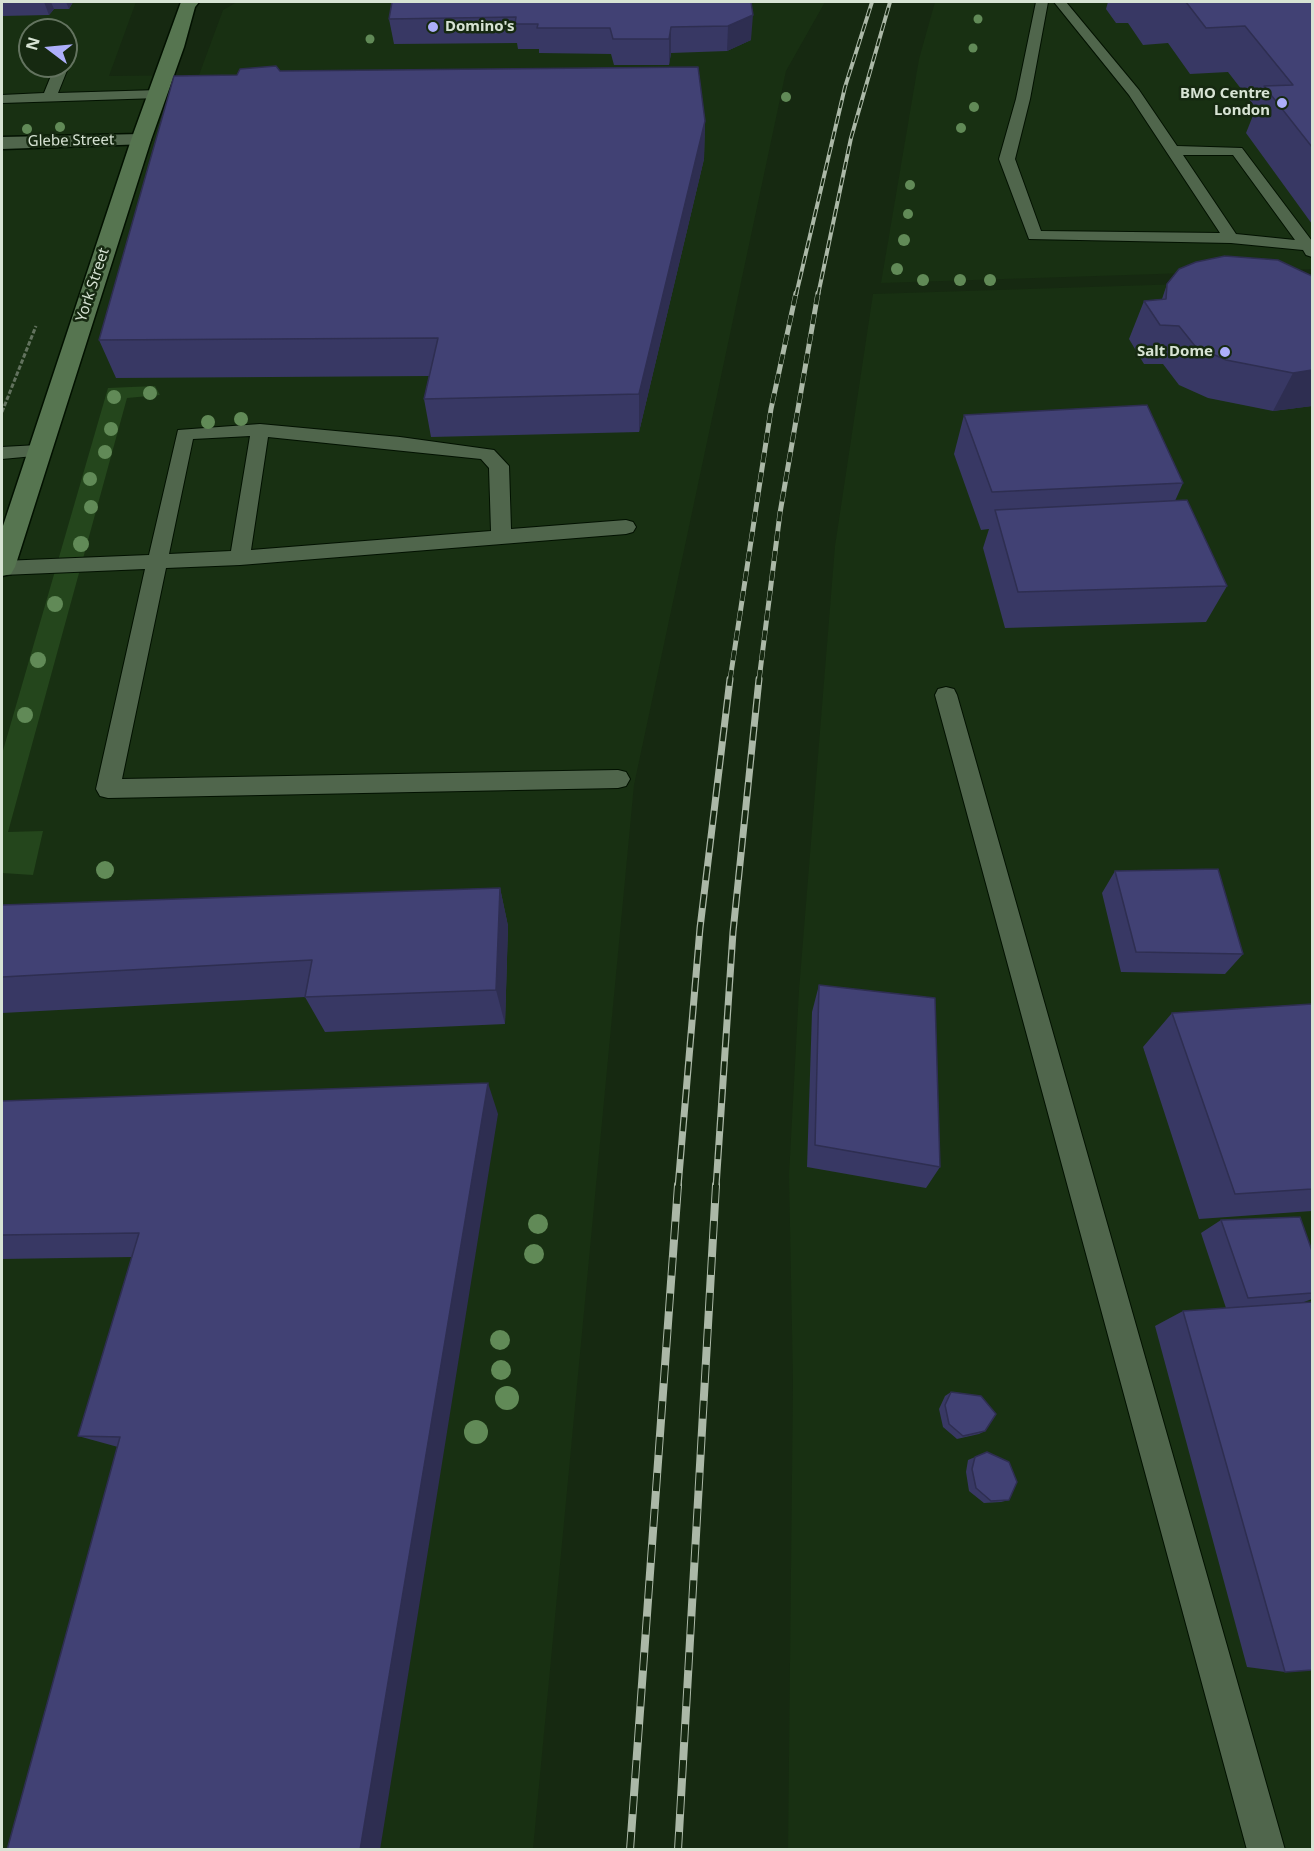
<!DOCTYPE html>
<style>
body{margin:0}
#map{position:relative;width:1314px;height:1851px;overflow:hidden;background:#162911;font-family:"Noto Sans",sans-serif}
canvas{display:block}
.frame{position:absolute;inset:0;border:3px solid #d7e3d4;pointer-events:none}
.north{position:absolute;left:18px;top:18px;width:60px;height:60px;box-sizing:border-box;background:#162911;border:2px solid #63735f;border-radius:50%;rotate:286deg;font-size:16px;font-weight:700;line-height:24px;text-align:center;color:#d7e3d4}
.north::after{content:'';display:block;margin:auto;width:21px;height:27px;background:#adaffb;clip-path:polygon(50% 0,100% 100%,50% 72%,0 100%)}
</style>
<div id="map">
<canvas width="1314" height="1851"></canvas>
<div class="frame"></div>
<div class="north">N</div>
</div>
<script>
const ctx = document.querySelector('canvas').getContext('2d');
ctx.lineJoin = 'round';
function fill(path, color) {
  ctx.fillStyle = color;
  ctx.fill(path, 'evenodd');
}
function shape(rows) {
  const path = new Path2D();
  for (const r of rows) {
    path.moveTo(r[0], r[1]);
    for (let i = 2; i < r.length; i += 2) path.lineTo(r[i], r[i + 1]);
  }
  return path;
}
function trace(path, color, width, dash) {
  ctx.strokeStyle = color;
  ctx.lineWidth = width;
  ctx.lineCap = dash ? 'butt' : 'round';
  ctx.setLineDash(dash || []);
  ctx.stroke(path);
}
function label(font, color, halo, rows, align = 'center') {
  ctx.font = font + ' "Noto Sans",sans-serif';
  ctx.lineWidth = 5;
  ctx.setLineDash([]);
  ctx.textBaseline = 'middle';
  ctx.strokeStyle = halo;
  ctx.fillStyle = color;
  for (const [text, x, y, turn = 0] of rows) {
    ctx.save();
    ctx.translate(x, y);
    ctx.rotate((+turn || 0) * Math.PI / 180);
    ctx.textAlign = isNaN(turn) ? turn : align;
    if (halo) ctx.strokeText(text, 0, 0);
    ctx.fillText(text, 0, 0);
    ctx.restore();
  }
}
const built = shape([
 [2,2,136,2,109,76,199,75,223,10,237,2,825,2,786,71,634,785,533,1849,2,1850],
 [30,30,66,30,66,66,30,66],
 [935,2,1312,2,1312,269,881,283,919,59],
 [1307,280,1312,288,1312,1849,788,1850,793,1381,789,1175,799,990,835,546,873,294]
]);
const green = shape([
 [155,386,160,395,127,398,8,832,43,831,33,875,2,873,2,754,108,388]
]);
const path = shape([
 [2,412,36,326]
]);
const service = shape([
 [1036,2,1048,2,1030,99,1015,159,1041,231,1220,233,1129,95,1054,2,1066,2,1139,90,1177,146,1242,148,1312,241,1312,257,1306,255,1303,250,1231,243,1029,239,999,159,1016,99,1036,2],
 [1183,155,1233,155,1295,240,1236,234,1183,155],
 [66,65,68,68,58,93,159,90,166,94,159,98,2,103,2,95,44,93,55,66,66,65],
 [260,424,400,437,494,450,509,466,511,529,626,520,633,522,636,527,633,532,626,534,240,565,166,568,122,779,618,770,626,772,630,779,626,786,618,788,108,798,100,796,96,789,145,569,2,575,2,561,149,555,178,430,260,424],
 [250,436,231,551,169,554,193,439,250,436],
 [268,437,481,459,489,468,491,531,251,550,268,437],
 [38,445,45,447,48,451,45,455,2,459,2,447,38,445],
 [946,687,954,689,957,695,1285,1850,1247,1850,935,695,938,689,946,687]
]);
const minor = shape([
 [141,134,148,136,151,140,148,144,2,149,2,137,141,134]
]);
const secondary = shape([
 [181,2,199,2,195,7,184,47,151,140,15,567,11,574,2,576,2,529,131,140,181,2]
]);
const railFar3 = shape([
 [796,295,845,87,872,2],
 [818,295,851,138,890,2]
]);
const railFar2 = shape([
 [730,680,771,409,796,293],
 [759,680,780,513,818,293]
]);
const railFar1 = shape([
 [678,1187,700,928,730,679],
 [716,1187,733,932,759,679]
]);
const rail = shape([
 [630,1850,678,1185],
 [678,1850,716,1185]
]);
const trees = [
 [978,19,4.5],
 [370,39,4.5],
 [973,48,4.5],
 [786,97,5],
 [974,107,5],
 [60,127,5],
 [961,128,5],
 [27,129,5],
 [910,185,5],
 [908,214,5],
 [904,240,6],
 [897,269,6],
 [923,280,6],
 [960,280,6],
 [990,280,6],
 [150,393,7],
 [114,397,7],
 [241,419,7],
 [208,422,7],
 [111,429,7],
 [105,452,7],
 [90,479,7],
 [91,507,7],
 [81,544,8],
 [55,604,8],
 [38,660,8],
 [25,715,8],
 [105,870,9],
 [538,1224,10],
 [534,1254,10],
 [500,1340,10],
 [501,1370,10],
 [507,1398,12],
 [476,1432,12]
];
const wall = shape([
 [2,2,73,2,69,9,54,9,49,15,2,16],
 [751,2,751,40,727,51,671,53,669,65,614,65,611,54,539,53,539,49,518,49,517,43,394,44,389,19],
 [1108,2,1312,2,1312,224,1246,133,1256,108,1228,72,1190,74,1168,43,1143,45,1128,23,1116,23,1106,9],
 [280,71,705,121,704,159,639,432,431,437,424,399,429,376,116,378,99,340,237,75],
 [1225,256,1312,406,1273,411,1208,398,1179,385,1163,364,1144,364,1129,339,1144,301,1162,299,1167,284],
 [964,415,1183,483,1175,501,1227,586,1206,622,1005,628,983,548,989,529,981,530,954,454],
 [1115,871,1243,954,1225,974,1121,972,1102,893],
 [500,888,508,926,505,1024,325,1032,305,997,2,1013,2,905],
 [819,985,940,1167,926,1188,807,1167,812,1012],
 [1312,1004,1312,1211,1199,1219,1143,1047,1172,1013],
 [2,1101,498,1114,118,1447,78,1436,132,1257,2,1259],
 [1221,1220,1312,1251,1312,1299,1304,1302,1312,1302,1312,1672,1311,1670,1285,1672,1247,1667,1155,1326,1183,1311,1226,1308,1201,1233],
 [951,1392,985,1431,979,1434,957,1439,943,1427,939,1409,945,1396],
 [975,1457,1009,1500,1001,1502,984,1503,969,1491,966,1472,968,1460]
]);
const shadedWall = shape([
 [44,2,51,2,54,9,49,15],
 [66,2,73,2,69,9],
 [753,15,751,40,727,51,728,26],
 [671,27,671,53,669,65,669,39],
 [705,121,704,159,639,432,639,394],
 [1312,370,1312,406,1273,411,1293,373],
 [500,888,508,926,505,1024,496,990],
 [488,1083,498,1114,380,1850,360,1850]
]);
const building = shape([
 [392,2,751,2,753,15,728,26,671,27,669,39,613,39,610,28,537,28,538,24,515,24,516,17,389,19,392,2],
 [1186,2,1312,2,1312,147,1264,86,1293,85,1245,26,1206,28,1186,2],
 [276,66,280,71,698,67,705,121,639,394,424,399,438,338,99,340,174,76,237,75,240,69,276,66],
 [1225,256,1278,260,1312,276,1312,370,1293,373,1226,360,1195,346,1179,326,1160,325,1144,301,1166,299,1167,284,1179,269,1196,262,1225,256],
 [1147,405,1183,483,992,492,964,415,1147,405],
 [1187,500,1227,586,1018,592,995,510,1187,500],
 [1218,869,1243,954,1136,952,1115,871,1218,869],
 [500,888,496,990,305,997,312,960,2,977,2,905,500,888],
 [819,985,935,998,940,1167,815,1145,819,985],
 [1312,1004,1312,1189,1235,1194,1172,1013,1312,1004],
 [488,1083,360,1850,7,1850,120,1437,78,1436,139,1233,2,1235,2,1101,488,1083],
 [1300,1217,1312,1251,1312,1293,1248,1298,1221,1220,1300,1217],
 [1312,1302,1312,1670,1285,1672,1183,1311,1312,1302],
 [951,1392,981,1396,996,1414,985,1431,963,1436,949,1424,945,1405,951,1392],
 [987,1452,1009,1462,1017,1482,1009,1500,991,1501,976,1488,972,1469,975,1457,987,1452]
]);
const markers = [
 [433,27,6,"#adaffb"],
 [1282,103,6,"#adaffb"],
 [1225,352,6,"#adaffb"]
];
const farPoinames = [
 ["Domino's",445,27,"left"],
 ["BMO Centre",1270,94],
 ["London",1270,111],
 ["Salt Dome",1213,352]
];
const farStreetnames = [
 ["Glebe Street",71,141,-1],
 ["York Street",93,285,-72]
];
fill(built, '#183012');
fill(green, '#24461c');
trace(service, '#021100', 2);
trace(minor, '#021100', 3);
trace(secondary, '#021100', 3);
trace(path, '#62725e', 3, [4.5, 2]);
fill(service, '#50664c');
fill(minor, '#50664c');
fill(secondary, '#567550');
trace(railFar3, '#abb8a7', 4);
trace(railFar2, '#abb8a7', 5);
trace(railFar1, '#abb8a7', 7);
trace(rail, '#abb8a7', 8);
trace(railFar3, '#162911', 2, [8]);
trace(railFar2, '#162911', 4, [10]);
trace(railFar1, '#162911', 4.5, [14]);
trace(rail, '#162911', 6, [18]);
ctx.fillStyle = '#618a57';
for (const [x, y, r] of trees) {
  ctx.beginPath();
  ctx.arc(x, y, r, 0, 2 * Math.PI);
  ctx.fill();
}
fill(wall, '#383864');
fill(shadedWall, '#2e2e51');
fill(building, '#414174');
trace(building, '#2e2e51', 1.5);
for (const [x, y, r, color] of markers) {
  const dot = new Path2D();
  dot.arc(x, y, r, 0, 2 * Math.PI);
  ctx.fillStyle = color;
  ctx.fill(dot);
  trace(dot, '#162911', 2);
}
label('bold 15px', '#d7e3d4', '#162911', farPoinames, 'right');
label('15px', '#d7e3d4', '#162911', farStreetnames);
</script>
